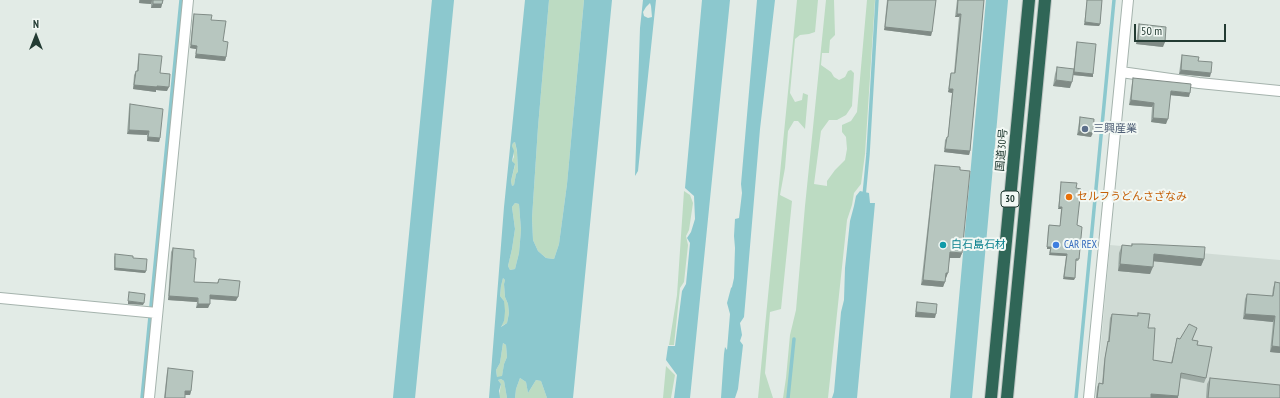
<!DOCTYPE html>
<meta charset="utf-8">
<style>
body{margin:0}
#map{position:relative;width:1280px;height:398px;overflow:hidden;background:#e2ebe6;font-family:"PT Sans Narrow",sans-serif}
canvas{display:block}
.north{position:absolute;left:16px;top:16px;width:40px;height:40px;-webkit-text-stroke:3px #f2f8f4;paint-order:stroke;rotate:0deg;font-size:11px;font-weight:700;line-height:16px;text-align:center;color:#233b33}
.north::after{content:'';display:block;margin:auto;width:14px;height:18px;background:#233b33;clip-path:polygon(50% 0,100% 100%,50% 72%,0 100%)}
.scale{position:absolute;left:1134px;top:24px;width:92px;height:18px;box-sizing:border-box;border:2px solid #233b33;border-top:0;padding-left:5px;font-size:12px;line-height:14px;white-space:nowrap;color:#233b33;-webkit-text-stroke:3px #f2f8f4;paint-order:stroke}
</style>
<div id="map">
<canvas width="1280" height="398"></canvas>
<div class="north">N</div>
<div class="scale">50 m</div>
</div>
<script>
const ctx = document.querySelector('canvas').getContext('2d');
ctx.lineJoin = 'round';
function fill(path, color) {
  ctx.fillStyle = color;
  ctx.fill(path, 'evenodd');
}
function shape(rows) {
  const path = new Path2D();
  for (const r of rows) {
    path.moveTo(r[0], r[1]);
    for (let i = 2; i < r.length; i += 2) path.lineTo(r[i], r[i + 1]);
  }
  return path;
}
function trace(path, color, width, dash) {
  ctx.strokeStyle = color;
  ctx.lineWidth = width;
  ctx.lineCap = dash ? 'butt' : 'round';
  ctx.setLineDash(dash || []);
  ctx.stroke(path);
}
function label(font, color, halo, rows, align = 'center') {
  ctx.font = font + ' "PT Sans Narrow","Noto Sans JP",sans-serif';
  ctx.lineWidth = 4;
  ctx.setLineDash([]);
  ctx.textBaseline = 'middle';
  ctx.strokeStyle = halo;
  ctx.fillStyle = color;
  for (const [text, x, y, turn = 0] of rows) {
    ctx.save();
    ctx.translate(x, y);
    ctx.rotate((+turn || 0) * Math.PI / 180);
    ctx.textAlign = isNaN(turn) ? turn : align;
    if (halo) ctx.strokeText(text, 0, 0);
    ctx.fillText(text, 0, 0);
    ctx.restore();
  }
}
const built = shape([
 [1110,245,1280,260,1280,398,1096,398]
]);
const green = shape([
 [549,0,584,0,567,184,559,244,554,259,546,258,538,251,533,240,532,218,538,127],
 [797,0,818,0,815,32,809,34,800,35,795,39,790,93,795,102,802,100,803,93,808,95,805,129,798,121,794,121,788,131,785,168,780,195,792,201,781,309,770,312,765,373,773,398,758,398],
 [826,0,834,0,835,35,830,40,829,53,822,53,821,65,831,72,834,77,839,80,845,77,848,71,851,70,854,73,852,106,846,115,837,120,829,120,821,131,814,184,827,186,827,181,835,170,845,160,847,149,846,137,842,132,842,125,851,121,857,112,867,0,875,0,865,154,861,184,854,193,852,205,847,220,828,398,783,398,786,378,790,335,796,310,805,206],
 [515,142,517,152,518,173,516,174,514,185,512,186,511,181,515,165,512,161,514,157,512,146,513,143],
 [684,191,690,195,693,203,689,230,686,236,688,245,684,282,680,288,674,345,669,345,677,295],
 [515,203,519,204,521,230,519,253,515,269,510,270,508,266,512,249,515,229,512,207],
 [503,278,505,280,504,284,505,297,508,304,509,313,507,323,500,327,504,321,504,301,500,296,501,286],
 [503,343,506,345,507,357,504,364,502,377,497,377,496,370,500,363],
 [666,366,675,375,671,398,663,398],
 [520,378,526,382,528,393,536,380,541,381,547,398,515,398,516,389],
 [501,379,504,381,507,398,500,398,499,396,501,384,498,380]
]);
const water = shape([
 [525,0,549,0,538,127,532,218,533,240,538,251,546,258,554,259,559,244,567,184,584,0,612,0,573,398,547,398,541,381,536,380,528,393,526,382,520,378,516,389,515,398,507,398,504,381,501,379,498,380,501,384,499,391,500,398,489,398,504,207],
 [515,142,517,151,518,172,516,174,514,185,512,186,511,181,515,164,512,161,514,151,512,146,513,143],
 [515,203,519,204,521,230,519,253,515,269,510,270,508,266,512,249,515,229,512,207],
 [503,278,505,280,504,284,505,297,508,304,509,313,507,323,501,327,504,321,505,311,504,301,500,296,501,286],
 [503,343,506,345,507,357,504,364,502,376,497,377,496,370,500,363],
 [643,0,656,0,638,171,635,176,640,28],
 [650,3,651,6,652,17,648,18,644,16,643,12,646,7],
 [702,0,730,0,690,398,674,398,677,375,666,360,668,346,675,346,682,291,686,284,690,243,687,238,691,232,695,219,694,196,685,188],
 [757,0,775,0,760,129,744,317,740,323,742,335,740,341,743,345,738,389,735,398,721,398,724,354,725,347,727,350,730,314,727,303,731,288,732,287,734,278,735,248,734,236,735,219,739,218,742,193,741,184],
 [860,191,869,193,870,203,875,203,857,398,832,398,834,392,841,312,844,300,845,268,850,221,854,206,856,196]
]);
const stream = shape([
 [864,196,868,154,877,0],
 [142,398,181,0],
 [788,398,794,339],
 [1076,398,1114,0]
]);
const river = shape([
 [404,398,443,0],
 [961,398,997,0]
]);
const street = shape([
 [1121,72,1199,83,1280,91],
 [0,298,157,313],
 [149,398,188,0],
 [1089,398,1128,0]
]);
const highway = shape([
 [991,398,1029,0],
 [1007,398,1045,0]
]);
const wall = shape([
 [139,0,163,0,161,8,151,8,151,4,139,3],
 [887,0,936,0,931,36,884,30],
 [957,0,984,0,970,151,969,155,944,152,945,140,947,137,948,137,952,93,948,92,950,76,951,73,954,73,959,17,955,17],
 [1087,0,1102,0,1100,24,1099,26,1084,25],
 [194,14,211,20,223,41,226,57,225,61,195,58,196,49,190,48,193,17],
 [1139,24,1163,47,1136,44,1138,28],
 [1077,42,1093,74,1093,77,1073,75,1076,45],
 [139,54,160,73,167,91,156,90,156,92,133,89,134,75,136,71,137,71,138,59],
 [1182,55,1198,61,1210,77,1179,74,1181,59],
 [1057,67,1070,88,1053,86,1055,74],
 [1133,78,1189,97,1170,95,1166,124,1151,122,1152,107,1129,105,1132,83],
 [130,104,160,138,159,142,147,141,147,135,127,134,129,108],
 [1080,117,1091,137,1077,135,1079,122],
 [935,165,962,253,960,258,950,258,946,278,943,287,921,285,934,170],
 [1061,182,1076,188,1077,225,1079,259,1078,261,1076,261,1074,280,1063,279,1066,256,1049,255,1050,249,1047,249,1048,228,1049,225,1060,226,1061,209,1058,209,1061,184],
 [1132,244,1204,259,1201,266,1153,261,1150,274,1118,271,1119,253,1122,245,1131,246],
 [173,248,194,258,194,282,217,283,219,279,236,301,210,299,208,308,196,308,197,302,168,300,171,252],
 [115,254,146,271,145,273,114,270,114,257],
 [1275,282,1280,283,1280,353,1270,352,1273,322,1243,319,1245,299,1247,294,1272,296,1273,288],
 [917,302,935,318,915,317,916,306],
 [1138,313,1148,328,1153,360,1171,363,1177,338,1180,339,1197,328,1192,340,1197,345,1206,378,1204,383,1180,378,1178,398,1096,398,1097,387,1099,383,1102,384,1104,362,1107,346,1108,341,1110,318,1112,314,1137,316],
 [168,368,191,391,190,395,185,395,185,398,164,398,167,372],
 [1210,378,1280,398,1206,398,1207,384]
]);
const shadedWall = shape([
 [140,0,152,0,151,4,139,3],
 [153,4,162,4,161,8,151,8],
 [957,14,961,14,959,17,955,17],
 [1085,22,1100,24,1099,26,1084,25],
 [885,27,932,32,931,36,884,30],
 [1138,40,1165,42,1163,47,1136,44],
 [191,45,197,46,196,49,190,48],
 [196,54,226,57,225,61,195,58],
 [1181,70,1211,73,1210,77,1179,74],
 [1074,72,1093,74,1093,77,1073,75],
 [1056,80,1072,82,1070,88,1053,86],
 [134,85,157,86,169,87,167,91,156,90,156,92,133,89],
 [949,89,953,89,952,93,948,92],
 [1171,91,1190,93,1189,97,1169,95],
 [1131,100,1154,103,1152,107,1129,105],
 [1153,118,1168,119,1166,124,1151,122],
 [129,130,149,131,147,135,127,134],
 [1079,131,1093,133,1091,137,1077,135],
 [148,137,160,138,159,142,147,141],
 [945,149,970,151,969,155,944,152],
 [1059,207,1062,207,1061,209,1058,209],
 [1047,247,1051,247,1050,249,1047,249],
 [950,252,962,253,960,258,948,258],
 [1050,253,1067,254,1066,256,1049,255],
 [1154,254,1204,259,1201,266,1151,261],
 [1120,264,1153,267,1150,274,1118,271],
 [115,268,146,271,145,273,114,270],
 [946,273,948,273,946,278,944,278],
 [1064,277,1075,278,1074,280,1063,279],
 [923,280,945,282,943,287,921,285],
 [210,295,238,297,236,301,209,299],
 [169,296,198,298,197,302,168,300],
 [128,301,144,303,143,305,128,304],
 [198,304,210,304,208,308,196,308],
 [916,312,936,314,935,318,915,317],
 [1245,314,1275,316,1273,322,1243,319],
 [1272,346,1280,347,1280,353,1270,352],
 [185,391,191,391,190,395,184,395],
 [1151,394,1178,396,1178,398,1150,398]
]);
const building = shape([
 [153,0,163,0,162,4,153,4,153,0],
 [888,0,936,0,932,32,885,27,888,0],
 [958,0,984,0,970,151,945,149,947,137,948,137,953,89,949,89,951,73,955,73,961,14,957,14,958,0],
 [1087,0,1102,0,1100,24,1085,22,1087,0],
 [194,14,212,15,211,20,226,21,223,41,228,42,226,57,196,54,197,46,191,45,194,14],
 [1139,24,1166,27,1165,42,1138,40,1139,24],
 [1077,42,1096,44,1093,74,1074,72,1077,42],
 [139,54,162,56,160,73,170,74,169,87,157,86,157,87,134,85,136,71,138,71,139,54],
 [1182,55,1199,57,1198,61,1212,62,1211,73,1181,70,1182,55],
 [1057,67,1074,69,1072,82,1056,80,1057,67],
 [1133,78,1191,84,1190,93,1171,91,1168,119,1153,118,1154,103,1131,100,1133,78],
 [130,104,163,109,160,138,148,137,149,131,129,130,130,104],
 [1080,117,1094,119,1093,133,1079,131,1080,117],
 [935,165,960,167,960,170,970,171,962,253,950,252,948,273,946,273,945,282,923,280,935,165],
 [1061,182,1077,183,1076,188,1081,189,1077,225,1082,227,1079,259,1076,259,1075,278,1064,277,1067,254,1050,253,1051,247,1047,247,1049,225,1060,226,1062,207,1059,207,1061,182],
 [1132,244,1142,244,1205,247,1204,259,1154,254,1153,267,1120,264,1122,245,1132,246,1132,244],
 [173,248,194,250,194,258,196,258,194,282,218,283,219,279,240,281,238,297,210,295,210,304,198,304,198,298,169,296,173,248],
 [115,254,133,256,133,258,147,259,146,271,115,268,115,254],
 [1275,282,1280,283,1280,347,1272,346,1275,316,1245,314,1247,294,1273,296,1275,282],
 [129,292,145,294,144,303,128,301,129,292],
 [917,302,937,304,936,314,916,312,917,302],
 [1138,313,1150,314,1148,328,1155,328,1153,360,1172,363,1177,338,1180,339,1189,324,1197,328,1192,340,1198,341,1197,345,1212,347,1206,378,1181,373,1178,396,1151,394,1151,398,1097,398,1099,383,1103,384,1105,358,1108,341,1109,342,1112,314,1138,316,1138,313],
 [168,368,193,371,191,391,185,391,185,398,165,398,168,368],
 [1210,378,1280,385,1280,398,1208,398,1210,378]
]);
const markers = [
 [1085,129,4,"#5c6f8a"],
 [1069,197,4,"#e8710a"],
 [943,245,4,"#0f9aa8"],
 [1056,245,4,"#3f7fe0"]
];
const shields = [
 [1010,199,18]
];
const shieldNames = [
 ["30",1010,199]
];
const serviceNames = [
 ["三興産業",1093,129]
];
const streetNames = [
 ["国道30号",1002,150,-85]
];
const foodNames = [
 ["セルフうどんさざなみ",1077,197]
];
const cultureNames = [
 ["白石島石材",951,245]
];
const shopNames = [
 ["CAR REX",1064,245]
];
fill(built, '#d0dbd5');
fill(green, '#bcdbc2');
fill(water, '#8cc8ce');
trace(stream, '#8cc8ce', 3.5);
trace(river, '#8cc8ce', 22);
trace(street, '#a5b3ad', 12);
trace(highway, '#c1c8c6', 14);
trace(street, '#fff', 10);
trace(highway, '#306657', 12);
fill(wall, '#9daaa4');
fill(shadedWall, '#808b86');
fill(building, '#b7c6bf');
trace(building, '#808b86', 1);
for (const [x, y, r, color] of markers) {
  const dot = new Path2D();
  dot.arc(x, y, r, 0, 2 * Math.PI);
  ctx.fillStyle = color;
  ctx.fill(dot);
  trace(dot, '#f2f8f4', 1.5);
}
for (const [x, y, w] of shields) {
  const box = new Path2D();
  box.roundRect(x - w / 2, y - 8, w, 16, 3);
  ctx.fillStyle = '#f2f8f4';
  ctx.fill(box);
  trace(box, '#233b33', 1);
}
label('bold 10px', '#233b33', null, shieldNames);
label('11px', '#4e5e75', '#f2f8f4', serviceNames, 'left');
label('11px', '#233b33', '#f2f8f4', streetNames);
label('11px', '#c56008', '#f2f8f4', foodNames, 'left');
label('11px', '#0d838f', '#f2f8f4', cultureNames, 'left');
label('11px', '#366cbe', '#f2f8f4', shopNames, 'left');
</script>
